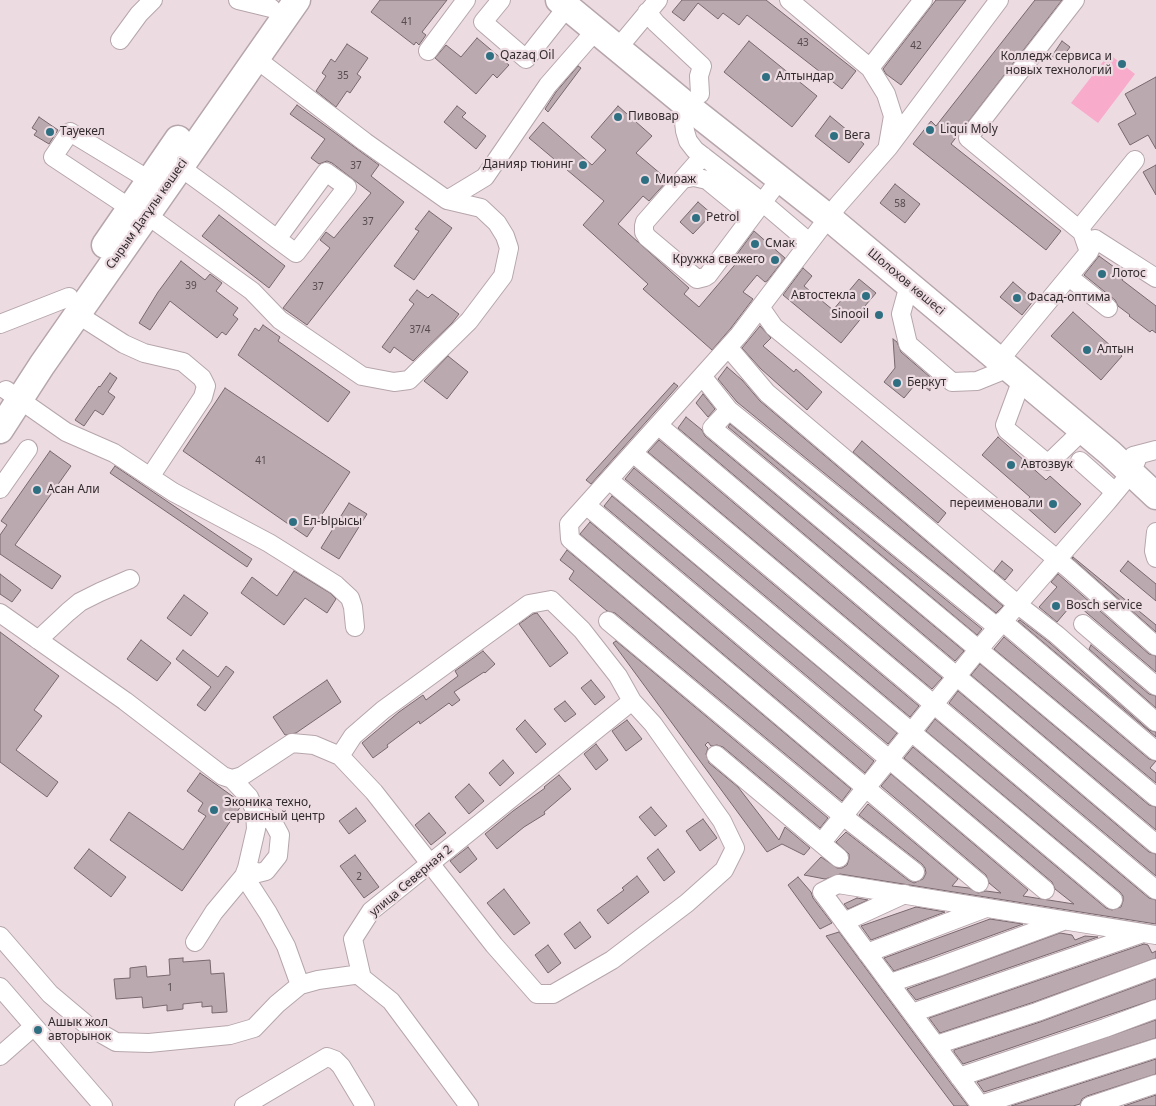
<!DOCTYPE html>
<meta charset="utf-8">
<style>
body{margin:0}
canvas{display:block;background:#eddbe2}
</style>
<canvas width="1156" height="1106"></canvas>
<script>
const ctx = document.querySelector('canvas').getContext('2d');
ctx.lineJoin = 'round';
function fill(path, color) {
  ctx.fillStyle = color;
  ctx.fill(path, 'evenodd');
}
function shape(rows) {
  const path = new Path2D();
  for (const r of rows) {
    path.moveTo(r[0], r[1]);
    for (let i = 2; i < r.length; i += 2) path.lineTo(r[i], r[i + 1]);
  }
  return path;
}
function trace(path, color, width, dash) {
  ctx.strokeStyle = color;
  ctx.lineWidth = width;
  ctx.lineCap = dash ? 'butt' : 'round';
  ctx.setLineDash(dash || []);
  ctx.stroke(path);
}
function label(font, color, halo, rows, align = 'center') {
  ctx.font = font + ' "Noto Sans",sans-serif';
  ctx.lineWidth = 4.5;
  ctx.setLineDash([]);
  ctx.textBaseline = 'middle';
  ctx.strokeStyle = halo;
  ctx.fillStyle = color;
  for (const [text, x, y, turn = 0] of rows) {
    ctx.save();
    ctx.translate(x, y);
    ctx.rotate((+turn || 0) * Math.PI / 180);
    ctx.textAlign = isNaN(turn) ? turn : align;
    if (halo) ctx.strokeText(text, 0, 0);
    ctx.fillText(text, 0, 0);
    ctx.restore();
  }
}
const green = shape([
 [1109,54,1135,74,1098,123,1071,103]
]);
const building = shape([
 [380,0,447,0,422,32,426,35,419,45,416,42,414,45,371,12,380,0],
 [682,0,766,0,856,71,842,89,747,15,739,25,723,13,718,19,698,3,684,21,672,12,682,0],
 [936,0,966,0,901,85,886,74,883,69,936,0],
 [1035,0,1062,0,951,144,1061,231,1046,250,913,144,931,121,936,126,1035,0],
 [477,38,509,65,497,78,493,74,476,94,435,58,446,45,461,57,477,38],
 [749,41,817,96,792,127,724,72,749,41],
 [1062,41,1070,47,1060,61,1052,56,1062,41],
 [347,44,368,58,357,74,361,77,350,93,347,91,336,107,316,91,326,76,322,73,331,59,335,62,347,44],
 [578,66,581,68,548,112,545,109,556,92,578,66],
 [1156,77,1156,149,1148,135,1130,145,1118,124,1136,114,1125,94,1156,77],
 [297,105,379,165,371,176,404,202,307,325,283,308,330,248,320,240,326,232,334,238,371,193,332,163,327,161,319,164,311,158,325,139,290,114,297,105],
 [457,106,466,113,462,117,486,136,476,149,444,122,457,106],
 [618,106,652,136,636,153,668,180,649,201,643,196,618,224,689,288,684,294,699,307,739,260,735,257,754,231,785,258,767,281,765,282,757,275,743,292,753,299,731,328,712,350,643,289,648,284,583,225,604,201,529,138,543,122,592,165,606,150,591,137,618,106],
 [830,116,864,144,849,163,815,136,830,116],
 [39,117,58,130,49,144,34,135,37,131,32,128,39,117],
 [1156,165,1156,195,1143,172,1156,165],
 [895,184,920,204,905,223,880,203,895,184],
 [698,202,712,214,693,234,680,222,698,202],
 [429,211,452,228,414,280,394,266,419,231,415,229,429,211],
 [219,215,285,266,269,288,202,236,219,215],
 [1099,256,1125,275,1122,280,1156,306,1156,333,1152,330,1150,332,1129,316,1130,315,1118,306,1115,300,1084,275,1099,256],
 [181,261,205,280,210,274,222,283,216,291,238,308,233,315,238,319,226,335,222,332,217,338,170,301,150,330,139,323,158,292,181,261],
 [803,268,812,276,804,286,833,310,859,279,876,293,859,313,863,316,841,343,783,295,803,268],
 [1013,282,1034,300,1022,315,1000,297,1013,282],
 [417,290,428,298,432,294,459,314,452,323,413,361,394,347,390,353,382,347,414,304,409,300,417,290],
 [1073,312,1122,356,1101,380,1051,336,1073,312],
 [263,325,280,337,278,341,350,392,328,422,238,355,255,328,259,331,263,325],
 [760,326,771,338,763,346,794,372,796,369,822,392,807,410,761,369,742,348,760,326],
 [893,339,897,342,901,352,930,377,930,391,918,381,904,398,884,382,895,368,893,339],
 [448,356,468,372,447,399,424,381,448,356],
 [727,367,742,380,760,401,1003,606,996,613,737,402,718,379,727,367],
 [110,373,117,378,108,392,115,397,103,415,95,410,84,426,75,420,99,386,100,387,110,373],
 [674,383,678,386,591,484,586,480,674,383],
 [225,388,350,472,307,537,183,451,225,388],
 [703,394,715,409,708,417,696,403,703,394],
 [686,417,702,430,705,436,964,651,955,661,678,428,686,417],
 [730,424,982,629,977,635,728,427,730,424],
 [998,437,1046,480,1050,476,1081,504,1055,533,1024,505,1030,497,982,455,998,437],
 [659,440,942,678,932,689,648,452,659,440],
 [862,441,946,513,938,523,853,452,862,441],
 [50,451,71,466,15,545,61,576,52,589,0,554,0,535,7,525,1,521,50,451],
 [115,466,252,559,247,567,110,473,115,466],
 [634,468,919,706,910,717,625,479,634,468],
 [612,496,897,733,888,744,604,506,612,496],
 [349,503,367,514,339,559,321,548,349,503],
 [590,522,874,761,865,773,580,534,590,522],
 [567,550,851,789,842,801,615,613,607,611,569,579,574,571,560,560,567,550],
 [1073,557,1156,625,1156,632,1072,558,1073,557],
 [1002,561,1013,570,1005,580,994,571,1002,561],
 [1128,561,1156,584,1156,601,1120,571,1128,561],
 [294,571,330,593,336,599,327,613,305,598,284,625,241,593,252,577,277,596,294,571],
 [0,574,21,590,12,602,0,594,0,574],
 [1058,574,1149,654,1156,656,1156,672,1074,602,1057,622,1039,607,1057,587,1051,582,1058,574],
 [184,595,208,613,191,636,167,618,184,595],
 [537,613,568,653,550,667,519,624,533,614,537,613],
 [1020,620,1050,643,1149,730,1156,732,1156,737,1018,621,1020,620],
 [0,632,59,676,34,710,42,716,16,750,58,782,47,797,0,762,0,632],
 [1004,637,1149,759,1156,761,1150,768,1156,773,1156,783,994,649,1004,637],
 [141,640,171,663,157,681,127,659,141,640],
 [616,641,828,818,820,828,723,747,717,745,711,746,708,742,705,745,708,748,706,754,709,763,738,787,779,840,785,827,810,848,804,855,782,844,767,852,613,643,616,641],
 [1091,645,1149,694,1156,696,1156,708,1089,649,1091,645],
 [183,650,218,677,226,666,234,672,205,711,197,705,211,687,176,659,183,650],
 [483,651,495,664,485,673,484,672,454,692,460,700,452,706,449,703,420,724,419,721,387,745,388,747,373,758,362,743,399,712,423,695,426,700,458,676,455,671,483,651],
 [980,664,1149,805,1156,807,1156,830,971,675,980,664],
 [327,680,341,702,296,733,285,735,273,717,327,680],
 [591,680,605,697,595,705,581,688,591,680],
 [958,691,1149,852,1156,854,1156,876,949,703,958,691],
 [565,701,576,714,565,722,554,709,565,701],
 [935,719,1149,898,1156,900,1156,924,840,874,825,879,804,875,821,857,837,868,842,868,847,865,849,859,849,854,836,842,846,832,908,880,914,883,923,879,926,873,925,868,922,864,859,815,868,804,958,879,952,886,969,888,978,893,986,891,1001,893,989,883,986,875,881,786,891,774,1028,890,1023,896,1074,904,1055,889,1052,882,904,758,913,747,1106,908,1112,910,1121,907,1123,901,1123,896,1120,892,926,731,935,719],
 [525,720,546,744,536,753,516,729,525,720],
 [627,720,642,739,626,751,612,731,627,720],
 [596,744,608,760,596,770,584,754,596,744],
 [503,760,514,773,500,786,489,773,503,760],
 [200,773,235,798,241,806,182,891,110,840,129,812,183,850,206,816,198,811,203,803,187,791,200,773],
 [559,775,571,789,544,812,545,814,524,827,497,849,485,834,513,811,545,788,544,787,559,775],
 [469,784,484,801,469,814,455,797,469,784],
 [651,807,667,826,655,836,639,817,651,807],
 [356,808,366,821,349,834,339,821,356,808],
 [429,813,446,833,431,845,415,825,429,813],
 [703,819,717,838,700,851,686,831,703,819],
 [468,847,477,859,460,873,450,861,468,847],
 [89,849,126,877,111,897,74,868,89,849],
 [658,849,675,872,664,881,647,858,658,849],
 [355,855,379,887,364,898,340,866,355,855],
 [637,876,649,892,608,924,597,910,624,890,622,888,637,876],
 [798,877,811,892,813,898,832,923,820,929,788,885,798,877],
 [504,889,530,923,514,935,487,903,504,889],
 [857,898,868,900,848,909,844,904,857,898],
 [916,907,945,912,871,940,861,926,916,907],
 [990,919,1023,924,894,971,884,958,990,919],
 [580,922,591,937,575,949,564,934,580,922],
 [839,932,952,1085,968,1106,954,1106,826,936,839,932],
 [1060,933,1072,935,1075,940,1085,936,1098,937,916,1000,907,989,1060,933],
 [1144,944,1148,945,1152,953,1156,951,1156,958,1034,1002,940,1033,929,1018,1144,944],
 [548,945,561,963,548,973,535,955,548,945],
 [183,958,183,962,210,960,211,974,224,973,227,1012,212,1013,212,1006,202,1007,202,1002,183,1004,183,1009,167,1011,167,1005,143,1008,142,997,116,999,114,979,130,978,130,968,146,966,147,977,170,975,169,959,183,958],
 [1156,979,1156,999,963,1064,954,1052,954,1050,1040,1022,1156,979],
 [1156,1020,1156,1038,984,1092,977,1082,1156,1020],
 [1156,1059,1156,1074,1087,1096,1082,1099,1080,1104,1073,1106,1011,1106,1156,1059],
 [1156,1095,1156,1106,1124,1106,1156,1095]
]);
const minor = shape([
 [238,0,271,8],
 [501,0,483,22,526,59,567,7],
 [789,0,870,68,886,94,893,116,888,145],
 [1075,0,968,138,1082,232,1089,252],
 [647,12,656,23,702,66,699,76,700,94],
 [120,40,139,14,153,0],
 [618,48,658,0],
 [428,51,466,0],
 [255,58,365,142,447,200,485,177,548,85,596,30],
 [870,68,923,0],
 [690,108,684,122,685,131,688,141,695,150,762,202,809,242],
 [703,156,645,222,644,226,644,232,647,237,697,279,705,277,708,275,780,179],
 [180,167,224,199,277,239,296,253,347,187,326,172,277,239],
 [683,179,694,177,707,180,751,216],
 [130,208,53,157,70,132,149,180],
 [147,215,252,291,280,320,362,376,394,382,409,380,469,321,503,276,509,248,505,236,497,223,481,208,447,200],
 [1079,229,1135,160],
 [1069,277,1108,308],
 [909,285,901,314,908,344,952,382,977,381,1009,368],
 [760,307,774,327,1069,569,1156,646],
 [77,314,124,344,144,353,183,362,202,378,206,386,203,397,150,477],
 [0,324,69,297],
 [728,347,767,393,1017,604,1057,635,1156,722],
 [1008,350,1089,252,1095,239,1156,278],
 [702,376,729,410,712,428,1156,797],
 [1022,379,1005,425,1007,430,1042,459,1047,461,1052,460,1083,430],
 [6,390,66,432,114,453,173,492,269,543,336,585,350,598,353,607,355,627],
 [729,410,997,627],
 [658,425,1156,844],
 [633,453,1156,890],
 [1133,456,1156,450],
 [1080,461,1115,492],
 [609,480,1113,900],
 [0,489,28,449],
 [586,505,1045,890],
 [1156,532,1154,551,1156,558],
 [551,600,582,630,618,676,632,701,653,724,722,821,735,848,724,870,687,903,612,960,553,994,537,994,494,945,374,792,340,756,353,736,383,710,529,604,551,600],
 [0,613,125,701,223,776,232,779,242,776,292,743,314,745,340,756],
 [608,621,843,816,915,872],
 [1002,621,1156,751],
 [1083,624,1156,686],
 [38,640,68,612,80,602,100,592,130,579],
 [716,755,839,858],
 [822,842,978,650,1107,502,1131,473,1137,459],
 [247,868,258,873,266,871,278,856,280,835,273,822,255,811],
 [244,876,268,913,286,946,300,985],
 [979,883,570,539,569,524,739,335,838,205,888,148,999,0],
 [844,922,905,894],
 [0,936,50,994,88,1026,116,1042,149,1043,230,1035,254,1028,277,1004,300,985,318,980,361,974,353,939,371,911,632,701],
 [195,942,214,912,244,876,247,868,256,829,255,811,249,797,232,779],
 [867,953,986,908],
 [361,974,361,977,391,1001,469,1106],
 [890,983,938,967,1063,921],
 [0,987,103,1106],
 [912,1013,1140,934],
 [936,1045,1037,1012,1156,968],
 [0,1056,33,1027],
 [959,1077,1105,1028,1156,1009],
 [980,1105,1156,1048],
 [244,1106,327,1057,335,1060,341,1066,365,1106],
 [981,1106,822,892,838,884,1156,935],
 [1090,1106,1156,1084]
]);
const highway = shape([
 [559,0,690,108,828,217,1110,453,1156,496],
 [105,245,178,139],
 [0,430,42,365,297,0]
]);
const markers = [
 [490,56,5,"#2e7082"],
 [1122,64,5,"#2e7082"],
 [766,77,5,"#2e7082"],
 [618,117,5,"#2e7082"],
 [930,130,5,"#2e7082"],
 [50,132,5,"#2e7082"],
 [834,136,5,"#2e7082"],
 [583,165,5,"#2e7082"],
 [645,180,5,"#2e7082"],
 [696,218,5,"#2e7082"],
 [755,244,5,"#2e7082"],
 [775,260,5,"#2e7082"],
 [1102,274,5,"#2e7082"],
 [866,296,5,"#2e7082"],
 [1017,298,5,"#2e7082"],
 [879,315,5,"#2e7082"],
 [1087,350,5,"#2e7082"],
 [897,383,5,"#2e7082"],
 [1011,465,5,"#2e7082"],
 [37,490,5,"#2e7082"],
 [1053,504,5,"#2e7082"],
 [293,522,5,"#2e7082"],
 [1056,606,5,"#2e7082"],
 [214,810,5,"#2e7082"],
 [38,1030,5,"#2e7082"]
];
const numberNames = [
 ["41",407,22],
 ["43",803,43],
 ["42",916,46],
 ["35",343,76],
 ["37",356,166],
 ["58",900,204],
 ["37",368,222],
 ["39",191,286],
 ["37",318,287],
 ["37/4",420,330],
 ["41",261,461],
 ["2",359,877],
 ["1",170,988]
];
const poiNames = [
 ["Qazaq Oil",500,56],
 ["Колледж сервиса и",1112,57,"right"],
 ["новых технологий",1112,71,"right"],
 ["Алтындар",776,77],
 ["Пивовар",628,117],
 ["Liqui Moly",940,130],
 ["Тауекел",60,132],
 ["Вега",844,136],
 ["Данияр тюнинг",573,165,"right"],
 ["Мираж",655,180],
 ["Petrol",706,218],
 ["Смак",765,244],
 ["Кружка свежего",765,260,"right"],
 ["Лотос",1112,274],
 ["Автостекла",856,296,"right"],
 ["Фасад-оптима",1027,298],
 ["Sinooil",869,315,"right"],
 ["Алтын",1097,350],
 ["Беркут",907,383],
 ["Автозвук",1021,465],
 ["Асан Али",47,490],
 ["переименовали",1043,504,"right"],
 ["Ел-Ырысы",303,522],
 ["Bosch service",1066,606],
 ["Эконика техно,",224,803],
 ["сервисный центр",224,817],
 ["Ашык жол",48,1023],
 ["авторынок",48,1037]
];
const streetNames = [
 ["Сырым Датұлы көшесі",147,214,-55],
 ["Шолохов көшесі",906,282,40],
 ["улица Северная 2",411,881,-40]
];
fill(green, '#f8abcb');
fill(building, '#baa9af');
trace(building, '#78696e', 1);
trace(minor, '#b6a6ac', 20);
trace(highway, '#b6a6ac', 29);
trace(minor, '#fff', 18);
trace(highway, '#fff', 26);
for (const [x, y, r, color] of markers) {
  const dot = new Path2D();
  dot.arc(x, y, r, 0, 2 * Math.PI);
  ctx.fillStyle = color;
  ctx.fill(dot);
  trace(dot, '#eddbe2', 2);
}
label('10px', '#554b4f', null, numberNames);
label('12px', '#332c2f', '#eddbe2', poiNames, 'left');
label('12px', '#332c2f', '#eddbe2', streetNames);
</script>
